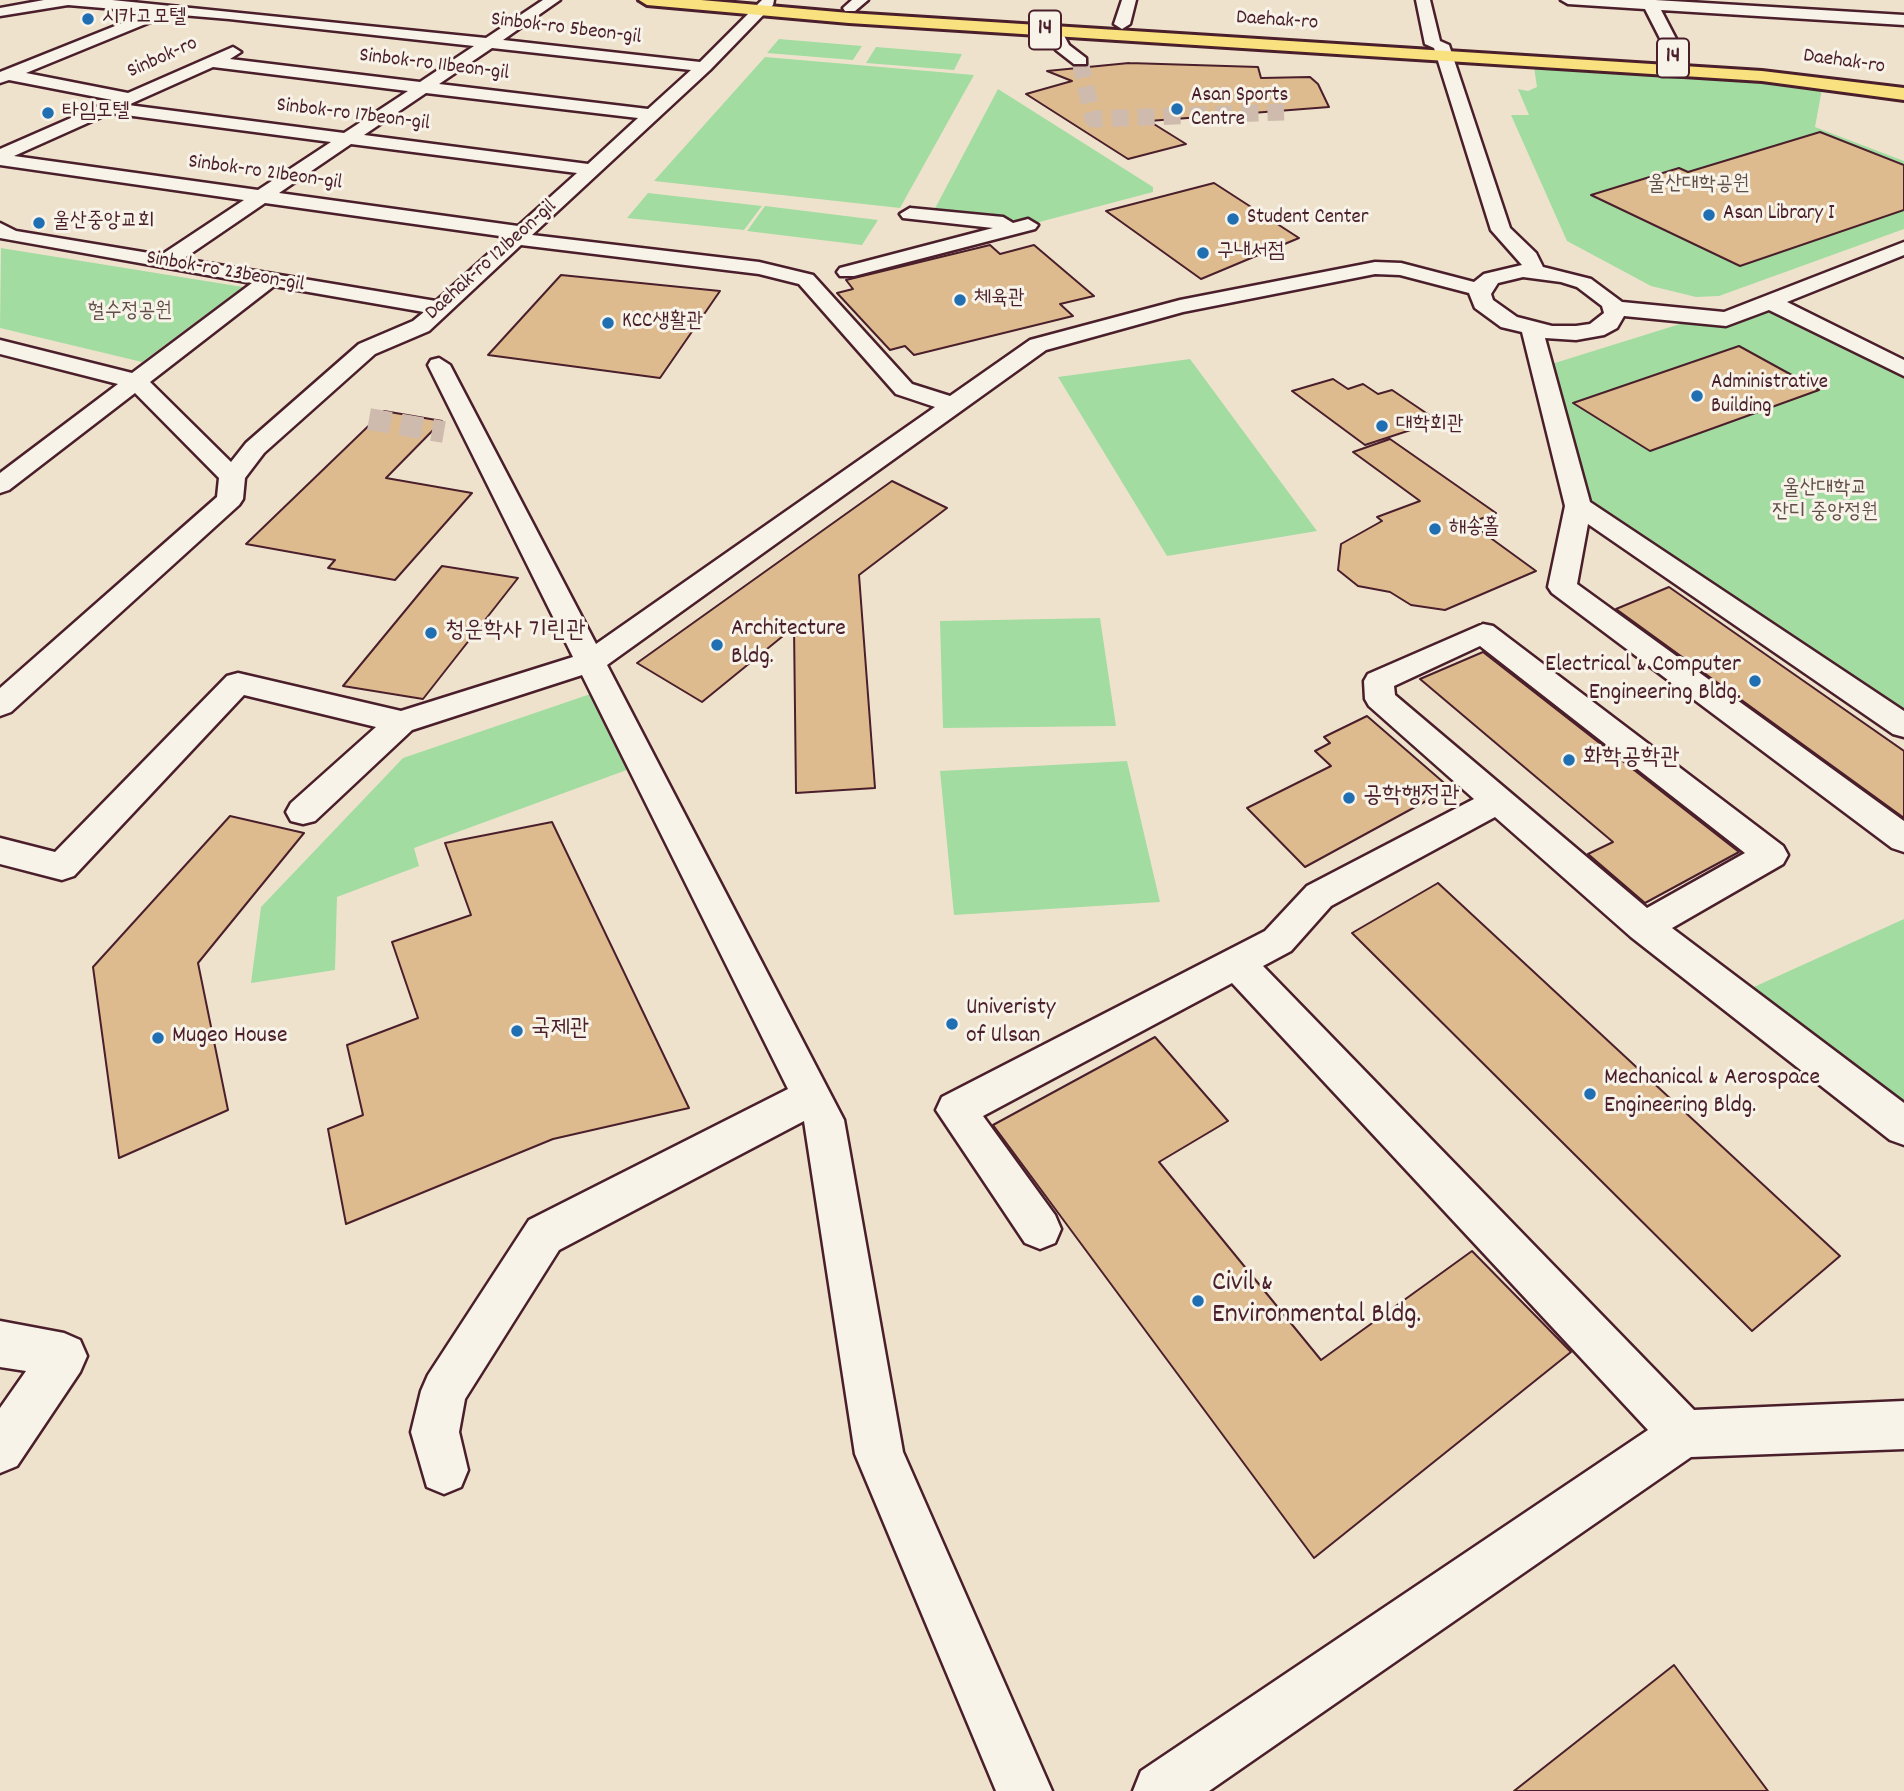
<!DOCTYPE html>
<meta charset="utf-8">
<style>
body{margin:0}
canvas{display:block;background:#efe2cd}
</style>
<canvas width="1904" height="1791"></canvas>
<script>
const ctx = document.querySelector('canvas').getContext('2d');
ctx.lineJoin = 'round';
function fill(path, color) {
  ctx.fillStyle = color;
  ctx.fill(path, 'evenodd');
}
function shape(rows) {
  const path = new Path2D();
  for (const r of rows) {
    path.moveTo(r[0], r[1]);
    for (let i = 2; i < r.length; i += 2) path.lineTo(r[i], r[i + 1]);
  }
  return path;
}
function trace(path, color, width, dash) {
  ctx.strokeStyle = color;
  ctx.lineWidth = width;
  ctx.lineCap = dash ? 'butt' : 'round';
  ctx.setLineDash(dash || []);
  ctx.stroke(path);
}
function label(font, color, halo, rows, align = 'center') {
  ctx.font = font + ' Dekko,"Poor Story",sans-serif';
  ctx.lineWidth = 6;
  ctx.setLineDash([]);
  ctx.textBaseline = 'middle';
  ctx.strokeStyle = halo;
  ctx.fillStyle = color;
  for (const [text, x, y, turn = 0] of rows) {
    ctx.save();
    ctx.translate(x, y);
    ctx.rotate((+turn || 0) * Math.PI / 180);
    ctx.textAlign = isNaN(turn) ? turn : align;
    if (halo) ctx.strokeText(text, 0, 0);
    ctx.fillText(text, 0, 0);
    ctx.restore();
  }
}
const green = shape([
 [779,39,862,46,853,60,767,53],
 [876,47,962,54,954,70,866,63],
 [765,57,974,75,900,208,654,181],
 [1534,67,1743,79,1822,89,1815,127,1904,161,1904,229,1719,296,1696,297,1651,286,1567,241,1511,115,1529,115,1518,89,1528,91,1537,87],
 [998,89,1153,187,1153,192,1028,225,931,216],
 [648,193,762,206,744,230,627,218],
 [765,206,878,220,862,245,747,231],
 [1,248,243,287,142,362,0,328],
 [1770,302,1904,369,1904,726,1578,506,1542,367,1680,324,1677,314,1726,319],
 [1190,359,1317,531,1167,556,1058,377],
 [1100,618,1116,726,943,728,940,621],
 [605,689,643,764,414,848,419,866,337,897,335,970,251,983,261,907,403,758],
 [1127,761,1160,902,954,915,940,771],
 [1904,919,1904,1127,1734,996]
]);
const building = shape([
 [1129,63,1258,67,1261,78,1310,77,1318,84,1329,107,1149,121,1186,144,1128,159,1026,94,1072,81,1047,71,1129,63],
 [1820,132,1904,165,1904,210,1740,266,1591,195,1679,168,1688,172,1820,132],
 [1214,183,1299,238,1201,279,1106,211,1214,183],
 [990,245,1000,254,1034,245,1094,296,1060,304,1073,316,914,355,905,346,890,350,837,293,853,289,846,280,990,245],
 [561,275,720,291,660,378,488,355,561,275],
 [1739,346,1819,390,1650,451,1573,403,1739,346],
 [1333,379,1348,389,1363,384,1378,394,1392,390,1438,421,1365,445,1292,391,1333,379],
 [384,411,442,421,386,478,472,493,395,580,328,568,335,560,246,544,384,411],
 [1390,439,1496,513,1470,523,1536,571,1445,610,1411,605,1390,592,1358,586,1338,570,1341,544,1382,521,1377,517,1420,501,1353,452,1390,439],
 [892,481,947,508,859,575,875,788,796,793,794,627,702,702,637,663,892,481],
 [442,566,518,578,423,699,343,686,442,566],
 [1669,587,1904,751,1904,818,1616,609,1669,587],
 [1483,652,1739,852,1645,903,1588,854,1613,842,1420,679,1483,652],
 [1367,716,1450,788,1305,867,1247,808,1331,766,1315,751,1330,743,1324,737,1367,716],
 [230,816,304,833,198,963,228,1110,119,1158,93,967,230,816],
 [552,822,689,1108,553,1139,346,1224,328,1129,363,1115,347,1045,418,1018,392,942,471,915,445,843,552,822],
 [1438,883,1840,1256,1752,1331,1352,933,1438,883],
 [1155,1037,1228,1121,1159,1162,1321,1360,1472,1251,1571,1352,1314,1558,993,1125,1155,1037],
 [1674,1665,1768,1791,1514,1791,1674,1665]
]);
const streetTunnelFar1 = shape([
 [1080,61,1093,119,1284,112]
]);
const streetTunnel = shape([
 [369,419,444,432]
]);
const street = shape([
 [44,0,112,0,486,38,543,0,560,0,503,40,700,62,762,0,774,0,773,5,710,70,532,235,759,262,813,275,912,384,950,396,1030,340,1180,300,1375,262,1401,263,1474,282,1484,274,1522,265,1491,230,1434,48,1425,44,1416,0,1430,0,1440,41,1449,45,1510,228,1536,253,1543,267,1591,279,1622,302,1724,312,1904,242,1904,255,1787,302,1904,360,1904,376,1769,310,1726,326,1624,316,1617,328,1604,335,1576,340,1545,338,1590,502,1904,711,1904,737,1893,734,1588,524,1577,584,1904,821,1904,852,1892,848,1552,593,1548,587,1565,506,1522,332,1501,327,1475,308,1469,293,1400,275,1375,274,1183,312,1046,350,607,665,844,1120,903,1452,1052,1791,996,1791,855,1454,804,1121,559,1250,465,1399,459,1432,468,1470,461,1487,444,1494,427,1487,411,1432,421,1391,428,1375,529,1220,788,1089,582,675,412,730,315,821,303,824,291,821,286,812,291,803,376,727,244,695,74,876,62,880,0,864,0,838,55,852,227,676,238,673,401,711,573,657,428,365,431,360,439,358,450,365,596,644,935,407,896,394,799,284,759,274,521,245,429,331,375,354,264,453,245,478,243,499,239,505,11,712,0,716,0,688,217,497,219,478,135,393,9,490,0,493,0,473,118,384,0,354,0,340,132,373,252,283,0,238,0,223,16,231,161,255,244,200,0,165,0,149,112,100,9,80,0,83,0,72,150,12,68,5,0,16,0,8,44,0],
 [170,14,229,19,474,46,420,82,230,59,241,52,233,47,128,93,26,73,170,14],
 [492,48,691,70,648,109,439,84,492,48],
 [213,67,408,91,344,133,128,105,213,67],
 [426,93,638,118,588,164,364,135,426,93],
 [110,113,331,142,258,190,14,156,110,113],
 [351,144,577,173,518,226,279,193,351,144],
 [265,203,507,237,436,301,183,259,265,203],
 [1523,277,1561,282,1577,287,1602,306,1604,313,1590,324,1576,326,1552,326,1517,317,1493,300,1491,294,1498,283,1523,277],
 [274,286,424,312,413,321,359,344,246,443,231,462,150,382,274,286],
 [852,0,868,0,855,11,845,11,843,8,852,0],
 [1122,0,1136,0,1130,24,1122,29,1114,24,1122,0],
 [1561,0,1655,0,1904,15,1904,25,1661,10,1686,58,1678,63,1670,58,1645,9,1568,4,1561,0],
 [1055,26,1060,28,1069,45,1086,58,1086,64,1074,64,1056,50,1047,31,1055,26],
 [910,208,1003,217,1013,223,1028,219,1038,225,1035,229,854,276,840,276,837,272,840,268,993,228,903,218,900,214,910,208],
 [1483,624,1493,626,1783,846,1788,855,1783,864,1672,928,1904,1103,1904,1145,1890,1140,1631,937,1495,817,1331,906,1291,951,1263,966,1694,1410,1904,1401,1904,1449,1691,1457,1209,1791,1133,1791,1141,1771,1648,1430,1232,983,983,1116,1055,1215,1061,1229,1055,1243,1040,1249,1025,1243,936,1110,942,1097,1265,931,1307,886,1474,799,1369,706,1365,699,1364,681,1368,674,1483,624],
 [1480,646,1745,853,1647,908,1395,695,1394,686,1480,646],
 [0,1321,64,1333,80,1340,87,1356,80,1372,17,1466,0,1473,0,1408,26,1371,0,1367,0,1321]
]);
const primary = shape([
 [639,0,701,0,849,13,1762,71,1904,88,1904,100,1762,81,849,23,647,5,639,0]
]);
const markers = [
 [88,19,7,"#1f6fb2"],
 [1177,109,7,"#1f6fb2"],
 [48,113,7,"#1f6fb2"],
 [1709,215,7,"#1f6fb2"],
 [1233,219,7,"#1f6fb2"],
 [39,223,7,"#1f6fb2"],
 [1203,253,7,"#1f6fb2"],
 [960,300,7,"#1f6fb2"],
 [608,323,7,"#1f6fb2"],
 [1697,396,7,"#1f6fb2"],
 [1382,426,7,"#1f6fb2"],
 [1435,529,7,"#1f6fb2"],
 [431,633,7,"#1f6fb2"],
 [717,645,7,"#1f6fb2"],
 [1755,681,7,"#1f6fb2"],
 [1569,760,7,"#1f6fb2"],
 [1349,798,7,"#1f6fb2"],
 [952,1024,7,"#1f6fb2"],
 [517,1031,7,"#1f6fb2"],
 [158,1038,7,"#1f6fb2"],
 [1590,1094,7,"#1f6fb2"],
 [1198,1301,7,"#1f6fb2"]
];
const farPoinames = [
 ["시카고모텔",102,19],
 ["Asan Sports",1191,97],
 ["Centre",1191,121],
 ["타임모텔",62,113],
 ["Asan Library I",1723,215],
 ["Student Center",1247,219],
 ["울산중앙교회",53,223],
 ["구내서점",1217,253],
 ["체육관",974,300],
 ["KCC생활관",622,323],
 ["Administrative",1711,384],
 ["Building",1711,408],
 ["대학회관",1396,426],
 ["해송홀",1449,529]
];
const farStreetnames = [
 ["Daehak-ro",1277,22,4],
 ["Sinbok-ro 5beon-gil",566,30,7],
 ["Sinbok-ro",163,59,-24],
 ["Daehak-ro",1844,63,8],
 ["Sinbok-ro 11beon-gil",434,66,7],
 ["Sinbok-ro 17beon-gil",353,116,7],
 ["Sinbok-ro 21beon-gil",265,174,8],
 ["Daehak-ro 121beon-gil",492,261,-42],
 ["Sinbok-ro 23beon-gil",225,273,10]
];
const farParknames = [
 ["울산대학공원",1699,186],
 ["헐수정공원",130,313],
 ["울산대학교",1825,490],
 ["잔디 중앙정원",1825,514]
];
const shields = [
 [1045,30,32],
 [1673,58,32]
];
const shieldNames = [
 ["14",1045,30],
 ["14",1673,58]
];
const poiNames = [
 ["Architecture",731,631],
 ["Bldg.",731,659],
 ["청운학사 기린관",445,633],
 ["Electrical & Computer",1741,667,"right"],
 ["Engineering Bldg.",1741,695,"right"],
 ["화학공학관",1583,760],
 ["공학행정관",1363,798],
 ["Univeristy",966,1010],
 ["of Ulsan",966,1038],
 ["국제관",531,1031],
 ["Mugeo House",172,1038],
 ["Mechanical & Aerospace",1604,1080],
 ["Engineering Bldg.",1604,1108]
];
const nearPoinames = [
 ["Civil &",1212,1285],
 ["Environmental Bldg.",1212,1317]
];
fill(green, '#a3dca1');
fill(building, '#ddbb8f');
trace(building, '#4a1f2b', 2);
trace(streetTunnelFar1, '#cebbad', 17, [17, 9]);
trace(streetTunnel, '#cebbad', 22, [22, 10]);
trace(street, '#4a1f2b', 5);
trace(primary, '#4a1f2b', 6);
fill(street, '#f7f3e8');
fill(primary, '#fae180');
for (const [x, y, r, color] of markers) {
  const dot = new Path2D();
  dot.arc(x, y, r, 0, 2 * Math.PI);
  ctx.fillStyle = color;
  ctx.fill(dot);
  trace(dot, '#f7f3e8', 2.5);
}
label('21px', '#4a1f2b', '#f7f3e8', farPoinames, 'left');
label('21px', '#4a1f2b', '#f7f3e8', farStreetnames);
label('21px', '#604e48', '#f7f3e8', farParknames);
for (const [x, y, w] of shields) {
  const box = new Path2D();
  box.roundRect(x - w / 2, y - 19.5, w, 39, 5);
  ctx.fillStyle = '#f7f3e8';
  ctx.fill(box);
  trace(box, '#4a1f2b', 2);
}
label('bold 23px', '#4a1f2b', null, shieldNames);
label('24px', '#4a1f2b', '#f7f3e8', poiNames, 'left');
label('28px', '#4a1f2b', '#f7f3e8', nearPoinames, 'left');
</script>
